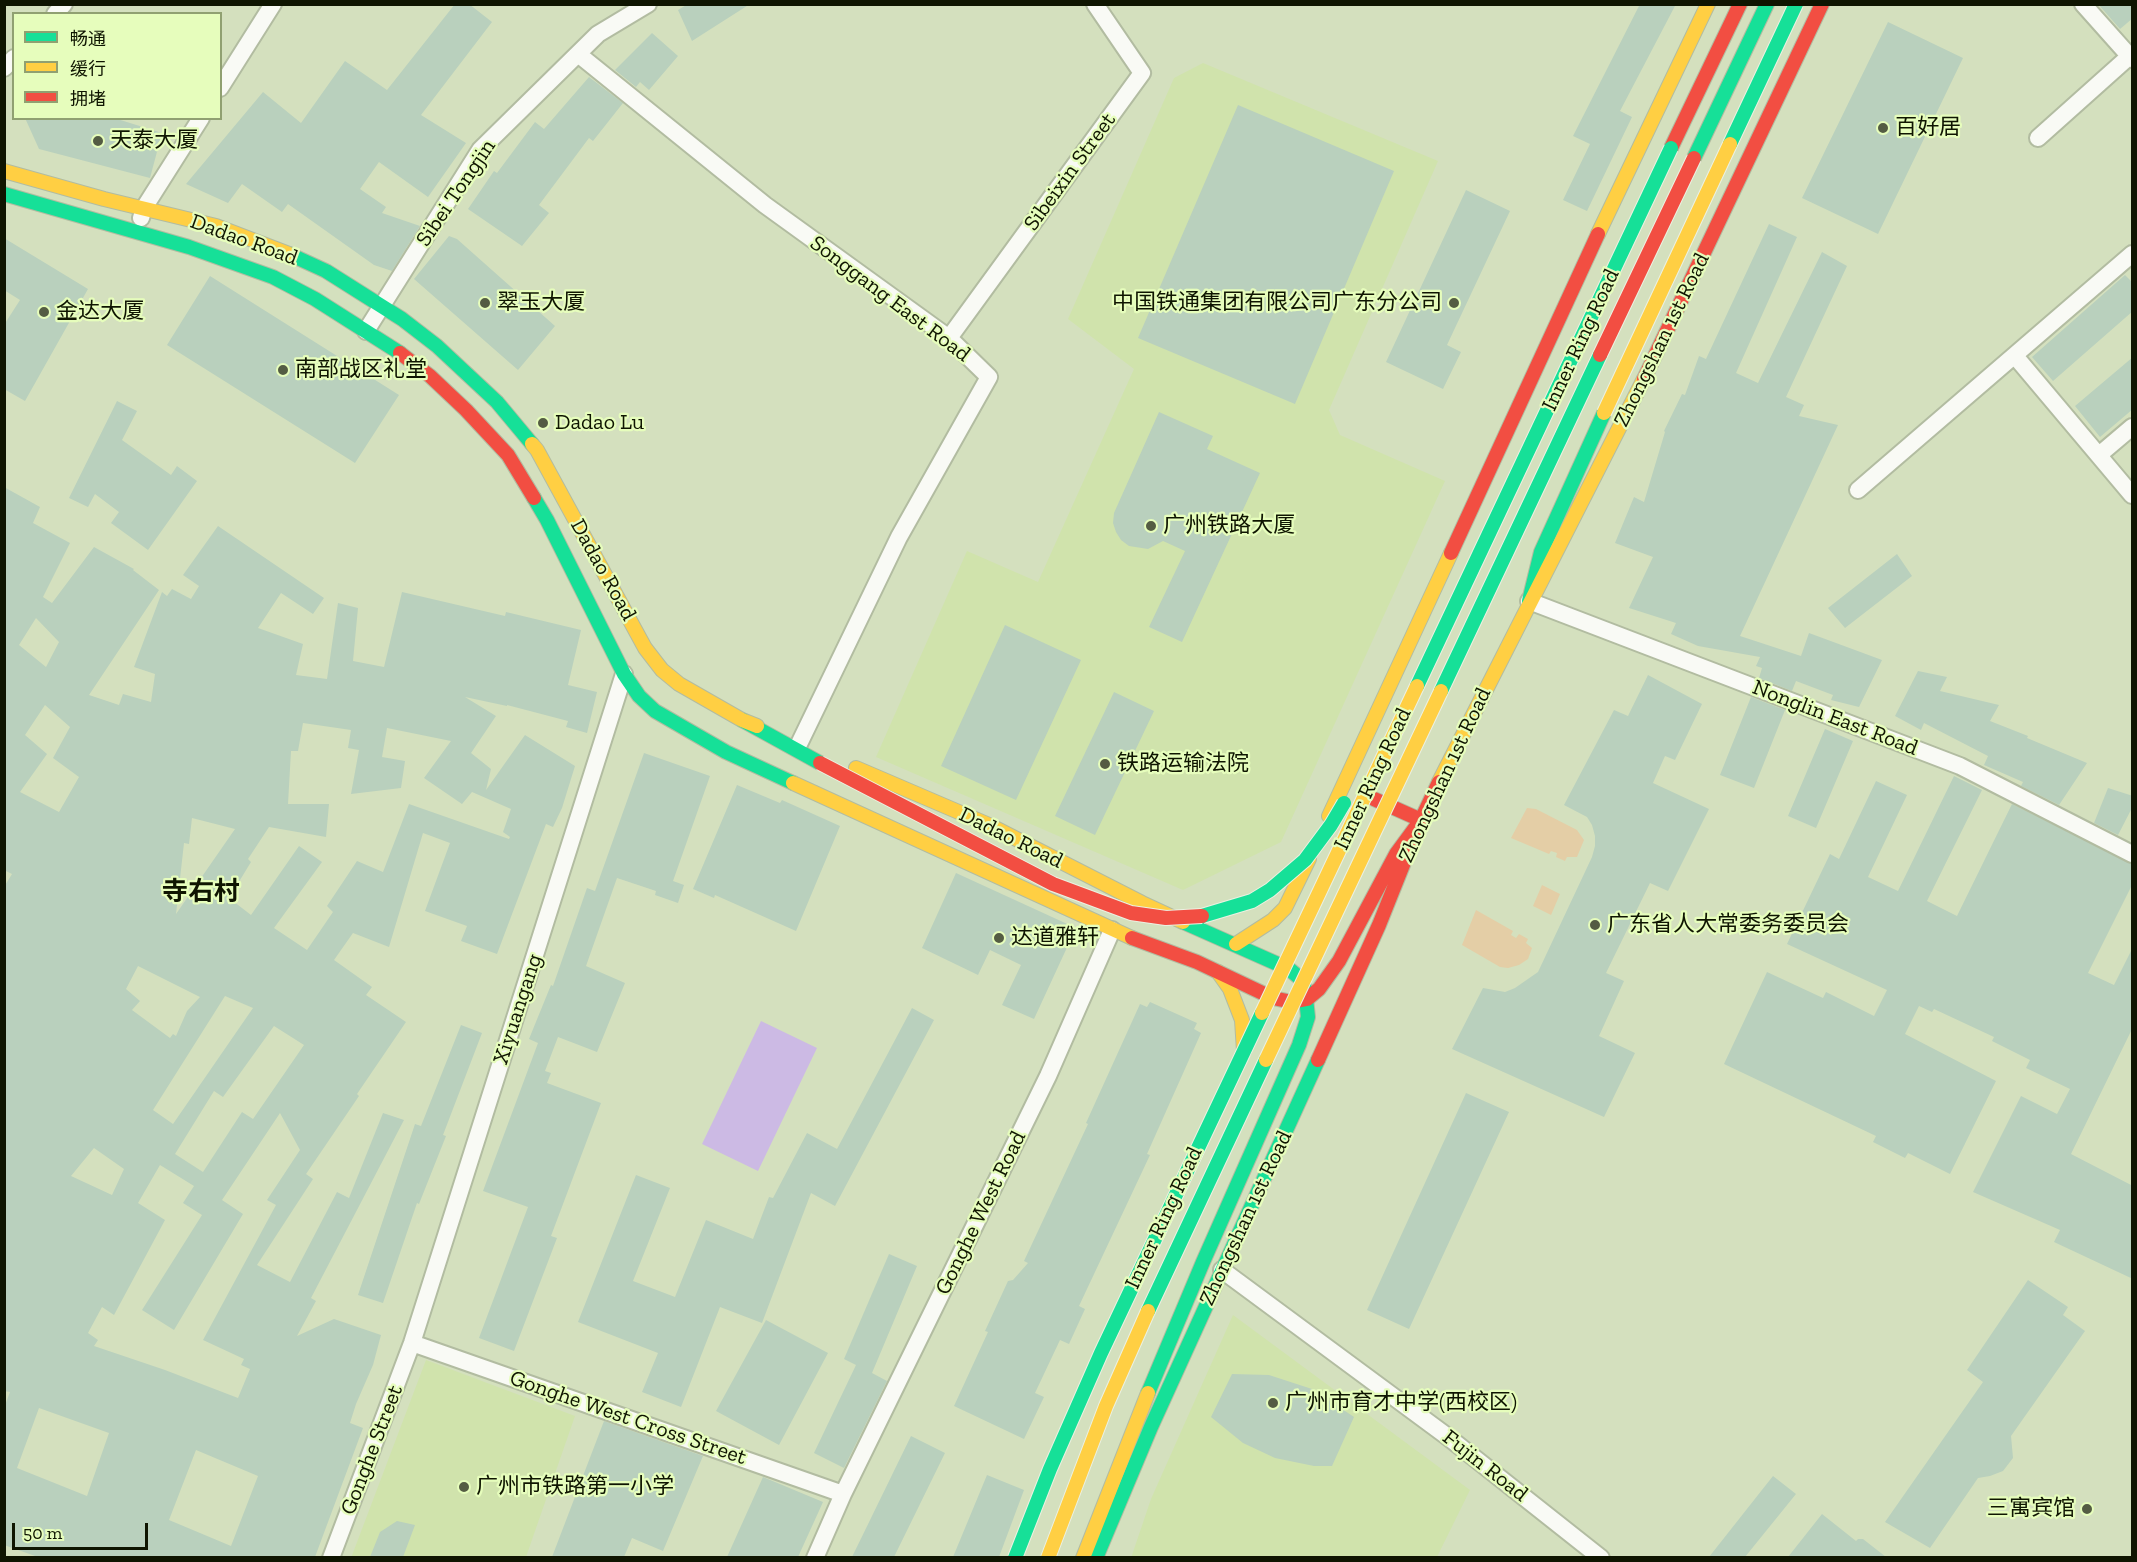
<!DOCTYPE html>
<meta charset="utf-8">
<style>
body{margin:0}
#map{position:relative;width:2137px;height:1562px;overflow:hidden;background:#d4e0be;font-family:"Zilla Slab","Noto Sans SC",serif}
canvas{display:block}
.frame{position:absolute;inset:0;border:6px solid #0f1501;pointer-events:none}
.legend{position:absolute;left:12px;top:12px;width:210px;height:108px;box-sizing:border-box;background:#e6fdbc;border:2px solid #90a071;margin:0;padding:8px 10px;list-style:none;font-size:18px;color:#0f1501}
.legend li{display:flex;align-items:center;gap:12px;height:30px}
.legend b{width:30px;border:2px solid #90a071}
.scale{position:absolute;left:12px;top:1523px;width:136px;height:27px;box-sizing:border-box;border:3px solid #0f1501;border-top:0;padding-left:8px;font-size:18px;line-height:21px;white-space:nowrap;color:#0f1501;-webkit-text-stroke:4px #e6fdbc;paint-order:stroke}
</style>
<div id="map">
<canvas width="2137" height="1562"></canvas>
<div class="frame"></div>
<ul class="legend">
<li><b style="height:8px;background:#16e098"></b>畅通</li>
<li><b style="height:8px;background:#ffcf43"></b>缓行</li>
<li><b style="height:8px;background:#f24e42"></b>拥堵</li>
</ul>
<div class="scale">50 m</div>
</div>
<script>
const ctx = document.querySelector('canvas').getContext('2d');
ctx.lineJoin = 'round';
function fill(path, color) {
  ctx.fillStyle = color;
  ctx.fill(path, 'evenodd');
}
function shape(rows) {
  const path = new Path2D();
  for (const r of rows) {
    path.moveTo(r[0], r[1]);
    for (let i = 2; i < r.length; i += 2) path.lineTo(r[i], r[i + 1]);
  }
  return path;
}
function trace(path, color, width, dash) {
  ctx.strokeStyle = color;
  ctx.lineWidth = width;
  ctx.lineCap = dash ? 'butt' : 'round';
  ctx.setLineDash(dash || []);
  ctx.stroke(path);
}
function label(font, color, halo, rows, align = 'center') {
  ctx.font = font + ' "Zilla Slab","Noto Sans SC",serif';
  ctx.lineWidth = 4.5;
  ctx.setLineDash([]);
  ctx.textBaseline = 'middle';
  ctx.strokeStyle = halo;
  ctx.fillStyle = color;
  for (const [text, x, y, turn = 0] of rows) {
    ctx.save();
    ctx.translate(x, y);
    ctx.rotate((+turn || 0) * Math.PI / 180);
    ctx.textAlign = isNaN(turn) ? turn : align;
    if (halo) ctx.strokeText(text, 0, 0);
    ctx.fillText(text, 0, 0);
    ctx.restore();
  }
}
const built = shape([
 [1203,63,1438,161,1329,410,1340,435,1445,481,1281,842,1183,890,876,757,967,551,1038,582,1134,369,1068,319,1174,78],
 [1233,1315,1470,1490,1437,1557,1131,1558,1151,1499],
 [426,1360,575,1416,526,1557,351,1558]
]);
const green = shape([
 [1527,808,1536,809,1577,830,1584,840,1577,857,1567,857,1565,861,1556,857,1557,853,1551,851,1549,854,1511,838],
 [1542,885,1560,894,1551,915,1533,906],
 [1476,910,1513,931,1511,935,1516,938,1519,934,1528,939,1526,943,1532,948,1528,959,1519,965,1508,968,1500,967,1462,945]
]);
const water = shape([
 [761,1021,817,1048,758,1171,702,1144]
]);
const building = shape([
 [455,4,469,4,492,22,421,115,466,143,428,197,379,162,360,189,386,207,382,213,420,226,392,271,374,265,288,204,282,212,242,184,228,203,186,184,263,92,301,123,345,61,387,90],
 [688,4,750,4,692,41,678,10],
 [1640,4,1676,4,1620,111,1632,117,1587,211,1563,200,1590,144,1573,136],
 [2098,4,2133,4,2133,18,2120,29],
 [1888,22,1963,58,1878,234,1802,198],
 [652,33,678,56,649,90,640,82,636,87,615,70],
 [589,77,623,103,593,141,589,138,539,205,549,213,522,246,468,209,494,171,497,173,535,122,544,129],
 [1238,105,1394,171,1295,404,1138,338],
 [25,118,114,118,162,133,150,178,39,149],
 [1466,190,1510,211,1447,345,1461,352,1443,389,1386,362],
 [1769,224,1797,237,1736,373,1758,383,1822,252,1847,266,1786,397,1804,405,1799,416,1838,425,1740,636,1801,656,1809,633,1882,660,1859,707,1831,700,1833,695,1796,681,1792,691,1759,678,1762,668,1756,666,1760,657,1698,646,1671,634,1676,623,1629,608,1653,557,1615,543,1634,497,1644,502,1665,432,1664,431,1682,394,1685,395,1699,356,1706,359],
 [449,236,457,239,555,326,518,370,414,279],
 [4,238,88,289,25,401,4,389,4,325,20,300,4,290],
 [2125,275,2133,283,2133,311,2053,381,2032,357],
 [210,276,399,395,355,463,167,345],
 [2133,357,2133,409,2100,437,2075,406],
 [117,401,137,411,122,440,171,475,177,466,197,481,148,550,111,523,119,512,95,494,88,507,69,498],
 [1159,412,1213,436,1207,449,1260,473,1182,642,1149,627,1185,551,1163,541,1148,549,1129,546,1121,540,1116,532,1113,523,1114,513],
 [4,487,40,507,33,523,70,543,43,597,52,603,94,547,134,569,133,570,159,590,89,695,119,705,123,694,151,702,155,674,134,667,162,592,167,596,172,589,191,599,199,586,183,575,218,526,324,598,313,614,281,593,258,628,303,644,296,675,327,679,338,603,358,608,353,661,384,667,402,592,505,616,506,612,581,630,568,685,597,692,587,733,566,727,568,721,507,705,507,706,465,697,496,716,471,753,491,769,486,790,525,735,575,766,562,808,553,827,546,824,497,954,461,941,467,926,425,911,450,843,423,833,389,947,353,933,334,960,372,987,366,995,406,1022,357,1094,359,1096,306,1174,313,1179,257,1265,290,1282,337,1192,349,1198,383,1113,404,1120,311,1298,316,1301,297,1336,334,1319,381,1335,373,1365,356,1404,350,1423,363,1428,315,1557,38,1557,4,1545,4,1408,10,1392,4,1391,4,887,12,874,4,870],
 [36,618,59,642,46,667,19,645],
 [45,705,70,727,53,758,79,777,59,812,20,792,47,754,25,735],
 [303,723,351,730,348,748,359,750,351,794,401,788,405,761,382,757,387,728,451,741,424,778,462,804,472,792,511,809,503,832,510,837,509,839,409,804,383,872,357,861,327,906,333,912,307,950,274,928,322,862,299,846,251,915,229,898,251,862,248,859,269,827,326,837,329,804,288,804,291,751,298,751],
 [192,818,235,829,176,914,184,843,189,844],
 [138,966,200,997,187,1011,176,1036,173,1034,170,1038,132,1010,140,1001,126,989],
 [225,996,253,1008,173,1124,153,1110],
 [274,1026,304,1045,253,1119,242,1112,203,1172,175,1154,214,1091,223,1097],
 [280,1113,300,1150,267,1200,276,1205,203,1340,244,1359,241,1365,250,1369,238,1398,165,1370,94,1346,98,1340,88,1333,102,1307,114,1315,165,1220,138,1203,160,1165,194,1186,183,1203,202,1215,142,1310,174,1330,243,1214,222,1200],
 [94,1148,124,1169,112,1195,71,1176],
 [39,1408,109,1433,87,1496,17,1468],
 [196,1450,258,1476,231,1546,169,1520],
 [1897,554,1912,576,1845,628,1828,608],
 [1005,625,1081,660,1016,800,941,766],
 [1918,671,1947,677,1940,691,1999,705,1990,721,2028,736,2027,738,2087,763,2059,805,2021,786,2023,782,1984,765,1988,756,1924,723,1921,730,1895,716],
 [1648,675,1702,704,1675,760,1665,756,1653,783,1709,809,1668,891,1650,883,1606,973,1624,981,1599,1036,1635,1053,1604,1117,1452,1049,1483,988,1505,992,1515,988,1538,972,1592,857,1595,846,1595,836,1592,825,1587,817,1564,805,1614,710,1628,716],
 [1114,692,1154,711,1095,835,1055,816],
 [1751,697,1785,710,1754,788,1720,775],
 [1825,729,1853,741,1816,828,1788,816],
 [644,753,710,776,673,881,684,885,678,903,655,895,656,891,617,878,586,966,625,983,597,1052,558,1037,545,1071,551,1073,547,1083,601,1103,551,1236,557,1238,514,1351,479,1338,528,1207,483,1191,538,1043,529,1039,551,985,553,986,587,888,595,891],
 [1954,776,1982,790,1927,901,1957,916,2012,804,2133,864,2133,883,2088,973,2114,985,2133,947,2133,1027,2071,1154,2133,1186,2133,1279,2054,1242,2060,1230,1973,1192,2021,1096,2057,1114,2070,1089,2026,1068,2030,1060,1992,1041,1994,1037,1934,1009,1932,1012,1919,1006,1905,1034,1996,1081,1950,1174,1908,1153,1905,1158,1873,1142,1876,1136,1724,1064,1767,972,1823,998,1826,992,1874,1016,1887,990,1787,944,1830,854,1839,859,1876,781,1907,795,1868,877,1898,891],
 [737,785,780,803,782,800,840,826,796,931,715,895,714,898,693,889],
 [2108,788,2133,796,2133,806,2118,835,2094,823],
 [956,873,1076,928,1034,1019,1002,1005,1021,965,990,950,978,975,922,948],
 [1150,1002,1197,1023,1194,1029,1201,1033,1147,1154,1150,1155,1079,1306,1085,1309,1069,1344,1060,1340,1035,1393,1044,1397,1024,1439,954,1406,988,1332,985,1331,1008,1281,1013,1280,1028,1263,1024,1261,1088,1124,1086,1123,1140,1004,1147,1007],
 [912,1008,934,1020,835,1206,811,1193,762,1323,720,1307,681,1407,642,1392,658,1353,578,1322,636,1175,670,1188,633,1281,675,1297,706,1220,753,1239,769,1197,773,1198,807,1133,837,1149],
 [461,1025,482,1033,443,1135,446,1136,419,1204,417,1203,383,1303,358,1295,415,1124,421,1126],
 [1466,1093,1509,1112,1409,1329,1367,1310],
 [889,1254,917,1266,872,1373,887,1381,844,1468,814,1453,856,1365,844,1359],
 [2028,1280,2068,1307,2063,1315,2085,1331,2011,1436,2013,1458,2003,1471,1990,1476,1978,1478,1930,1548,1885,1522,1983,1382,1967,1370],
 [766,1320,828,1353,779,1445,716,1411],
 [1232,1374,1269,1375,1312,1389,1354,1417,1332,1466,1314,1466,1275,1458,1243,1443,1211,1417],
 [604,1421,703,1456,663,1551,632,1538,624,1557,552,1557],
 [911,1436,945,1453,894,1557,852,1557],
 [987,1475,1024,1490,999,1557,953,1557],
 [1773,1476,1796,1494,1745,1557,1709,1557],
 [763,1477,823,1502,798,1557,727,1557],
 [1822,1514,1856,1541,1858,1539,1863,1539,1886,1557,1788,1557],
 [397,1521,415,1525,403,1557,370,1557,380,1532]
]);
const street = shape([
 [2083,4,2132,59],
 [55,14,64,4],
 [578,54,765,205,949,338,989,377,899,537,799,744],
 [4,68,14,58],
 [220,88,273,4],
 [2038,138,2132,54],
 [141,218,144,208,201,118],
 [366,331,480,150,598,34,648,4],
 [949,338,1142,73,1095,4],
 [2015,356,2132,495],
 [2099,455,2132,427],
 [1858,490,2132,254],
 [1529,601,1960,766,2132,854],
 [1222,1270,1448,1437,1601,1558],
 [412,1343,843,1494],
 [331,1558,412,1343,624,674],
 [815,1558,843,1494,1048,1076,1112,930]
]);
const fast = shape([
 [1694,158,1767,4],
 [4,194,189,247,273,277,315,299,400,353],
 [289,254,326,271,402,319,437,346,497,402,532,444],
 [534,498,547,520,624,674,639,696,655,711,726,752,793,783],
 [1529,601,1541,552,1604,413],
 [742,720,820,763],
 [1148,1393,1203,1262,1299,1045,1308,1017,1305,989,1301,979,1289,969,1183,922],
 [1096,1558,1151,1427,1318,1060]
]);
const slow = shape([
 [4,171,104,199,216,226,289,254],
 [1598,234,1708,4],
 [532,444,537,450,645,648,662,670,679,684,742,720,757,726],
 [856,768,989,825,1142,903,1183,922],
 [1439,782,1644,379],
 [793,783,1132,938],
 [1329,816,1451,553],
 [1236,944,1273,920,1285,908,1309,859],
 [1218,972,1230,989,1242,1020,1244,1051],
 [1083,1558,1148,1393]
]);
const jam = shape([
 [1671,148,1740,4],
 [400,353,430,376,466,410,508,455,534,498],
 [1644,379,1822,4],
 [1451,553,1598,234],
 [1132,938,1197,962,1273,998,1292,1002,1307,999,1319,989,1339,961,1396,854,1421,820,1374,799],
 [1318,1060,1379,925,1421,820,1439,782]
]);
const fastBridge = shape([
 [1730,144,1796,4],
 [1417,686,1671,148],
 [1441,691,1600,355],
 [1202,916,1252,901,1270,890,1305,860,1331,825,1344,803],
 [1148,1311,1266,1060],
 [1015,1558,1050,1469,1101,1353,1262,1013]
]);
const slowBridge = shape([
 [1604,413,1730,144],
 [1262,1013,1417,686],
 [1266,1060,1441,691],
 [1048,1558,1106,1406,1148,1311]
]);
const jamBridge = shape([
 [1600,355,1694,158],
 [820,763,1053,884,1131,913,1166,918,1202,916]
]);
const markers = [
 [1883,128,6,"#545c43"],
 [98,141,6,"#545c43"],
 [485,303,6,"#545c43"],
 [1454,303,6,"#545c43"],
 [44,312,6,"#545c43"],
 [283,370,6,"#545c43"],
 [543,423,6,"#545c43"],
 [1151,526,6,"#545c43"],
 [1105,764,6,"#545c43"],
 [1595,925,6,"#545c43"],
 [999,938,6,"#545c43"],
 [1273,1403,6,"#545c43"],
 [464,1487,6,"#545c43"],
 [2087,1509,6,"#545c43"]
];
const poiNames = [
 ["百好居",1895,128],
 ["天泰大厦",110,141],
 ["翠玉大厦",497,303],
 ["中国铁通集团有限公司广东分公司",1442,303,"right"],
 ["金达大厦",56,312],
 ["南部战区礼堂",295,370],
 ["Dadao Lu",555,423],
 ["广州铁路大厦",1163,526],
 ["铁路运输法院",1117,764],
 ["广东省人大常委务委员会",1607,925],
 ["达道雅轩",1011,938],
 ["广州市育才中学(西校区)",1285,1403],
 ["广州市铁路第一小学",476,1487],
 ["三寓宾馆",2075,1509,"right"]
];
const streetNames = [
 ["Sibeixin Street",1070,172,-54],
 ["Sibei Tongjin",456,193,-56],
 ["Dadao Road",244,240,20],
 ["Songgang East Road",890,299,37],
 ["Inner Ring Road",1581,340,-65],
 ["Zhongshan 1st Road",1662,340,-64],
 ["Dadao Road",603,570,61],
 ["Nonglin East Road",1835,718,21],
 ["Zhongshan 1st Road",1445,775,-65],
 ["Inner Ring Road",1373,779,-65],
 ["Dadao Road",1011,838,26],
 ["Xiyuangang",518,1009,-72],
 ["Gonghe West Road",981,1213,-64],
 ["Inner Ring Road",1164,1218,-65],
 ["Zhongshan 1st Road",1246,1218,-65],
 ["Gonghe West Cross Street",628,1418,19],
 ["Gonghe Street",372,1450,-69],
 ["Fujin Road",1485,1466,38]
];
const quarterNames = [
 ["寺右村",201,893]
];
fill(built, '#d0e3ac');
fill(green, '#e4cea6');
fill(water, '#ccbae4');
fill(building, '#b9d0bd');
trace(street, '#b2bca1', 20);
trace(fast, '#b2bca1', 16);
trace(slow, '#b2bca1', 16);
trace(jam, '#b2bca1', 16);
trace(street, '#f9faf5', 16);
trace(fast, '#16e098', 14);
trace(slow, '#ffcf43', 14);
trace(jam, '#f24e42', 14);
trace(fastBridge, '#ecf1e2', 16, []);
trace(slowBridge, '#ecf1e2', 16, []);
trace(jamBridge, '#ecf1e2', 16, []);
trace(fastBridge, '#16e098', 14);
trace(slowBridge, '#ffcf43', 14);
trace(jamBridge, '#f24e42', 14);
for (const [x, y, r, color] of markers) {
  const dot = new Path2D();
  dot.arc(x, y, r, 0, 2 * Math.PI);
  ctx.fillStyle = color;
  ctx.fill(dot);
  trace(dot, '#e6fdbc', 2);
}
label('22px', '#0f1501', '#e6fdbc', poiNames, 'left');
label('22px', '#0f1501', '#e6fdbc', streetNames);
label('bold 26px', '#0f1501', '#e6fdbc', quarterNames);
</script>
